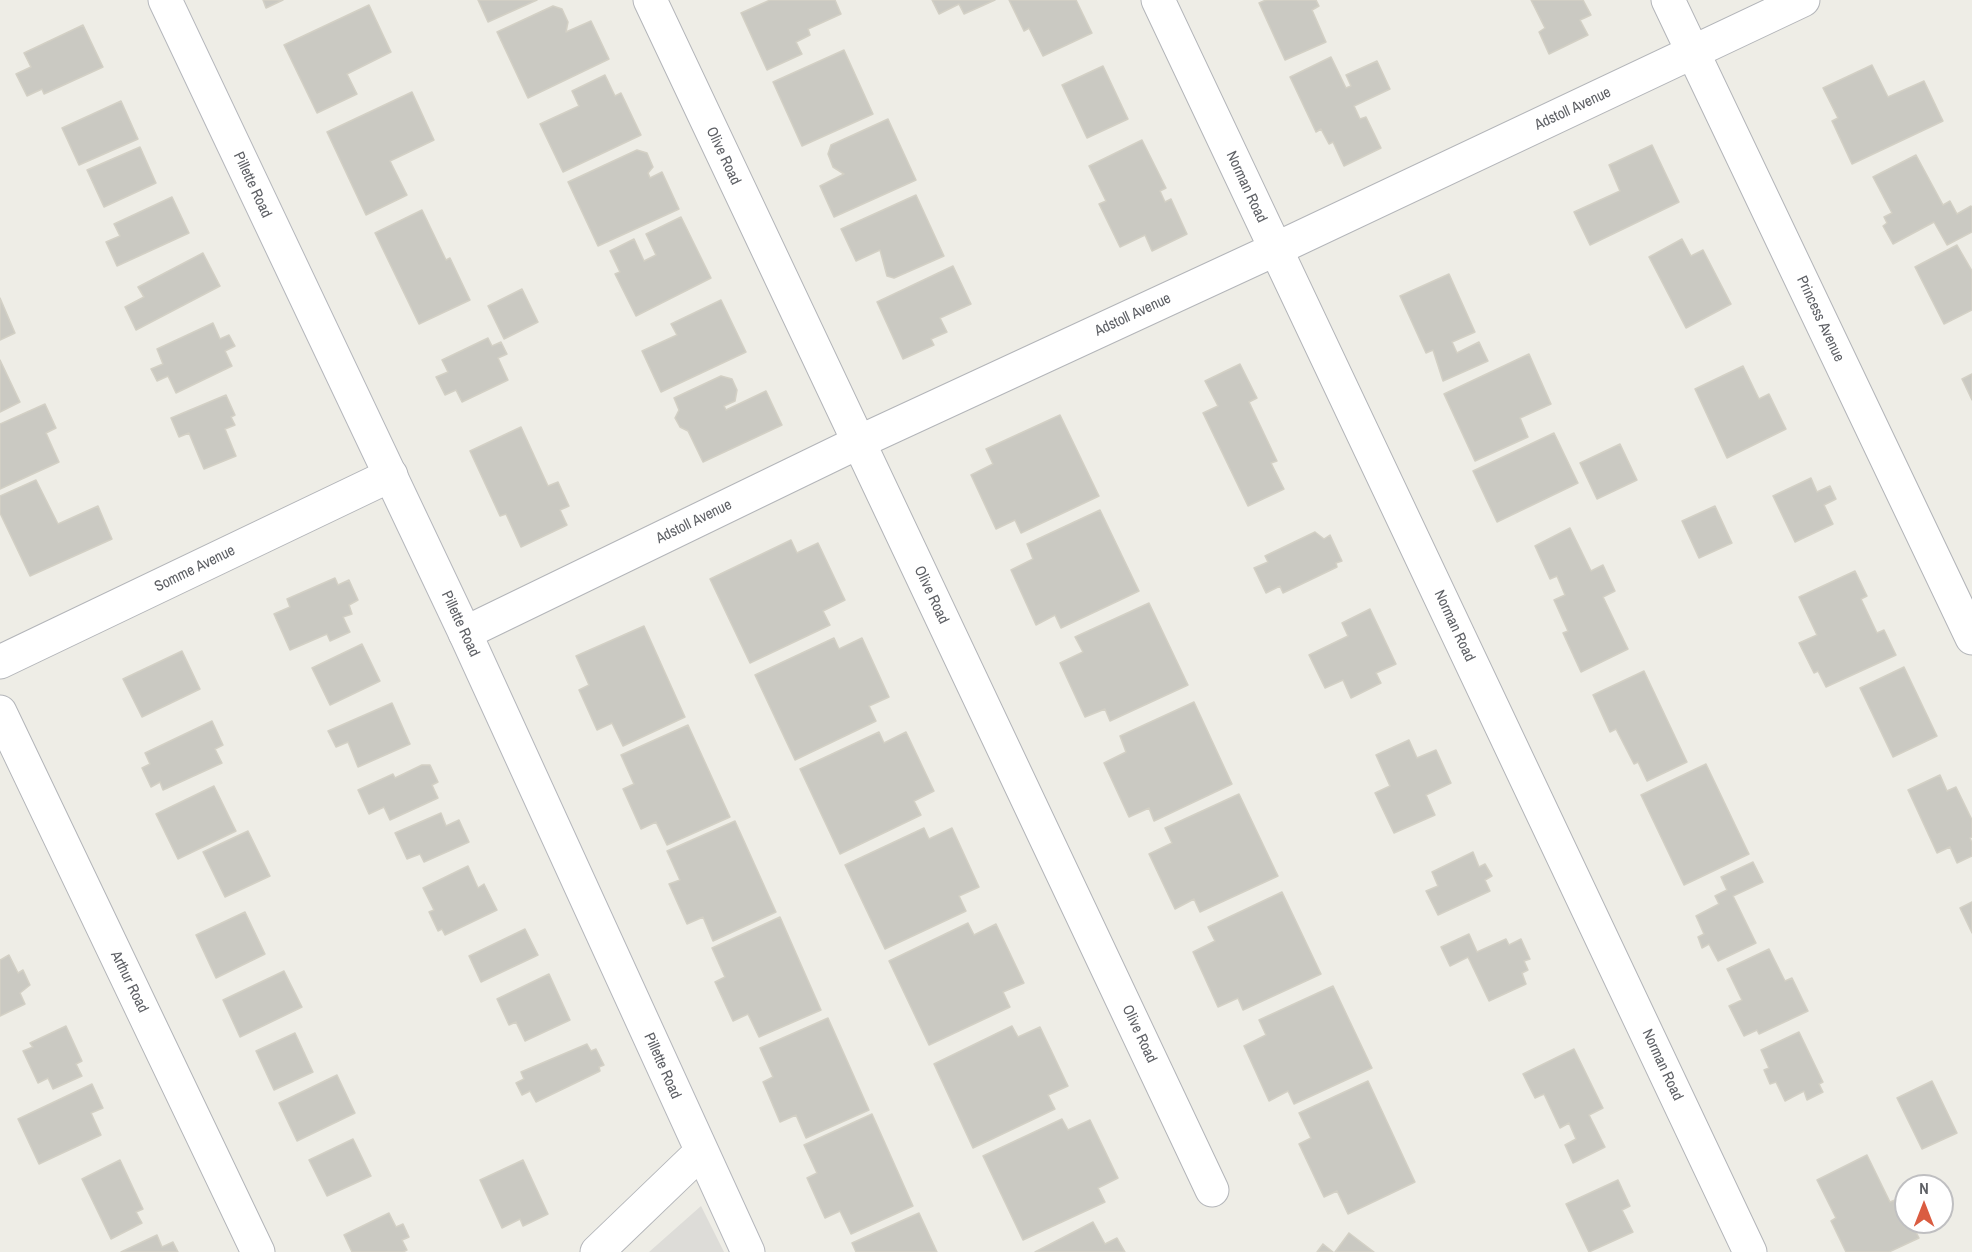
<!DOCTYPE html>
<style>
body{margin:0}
#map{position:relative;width:1972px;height:1252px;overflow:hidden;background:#eeede6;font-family:"Archivo Narrow",sans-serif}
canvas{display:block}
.north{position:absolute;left:1894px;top:1174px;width:60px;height:60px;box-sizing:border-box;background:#fff;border:2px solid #bfbfc1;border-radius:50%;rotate:0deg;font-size:16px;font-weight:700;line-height:24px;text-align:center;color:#5e6065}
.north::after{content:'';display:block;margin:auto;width:21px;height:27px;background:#da5c41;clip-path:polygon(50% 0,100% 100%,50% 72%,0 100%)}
</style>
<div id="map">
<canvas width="1972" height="1252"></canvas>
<div class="north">N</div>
</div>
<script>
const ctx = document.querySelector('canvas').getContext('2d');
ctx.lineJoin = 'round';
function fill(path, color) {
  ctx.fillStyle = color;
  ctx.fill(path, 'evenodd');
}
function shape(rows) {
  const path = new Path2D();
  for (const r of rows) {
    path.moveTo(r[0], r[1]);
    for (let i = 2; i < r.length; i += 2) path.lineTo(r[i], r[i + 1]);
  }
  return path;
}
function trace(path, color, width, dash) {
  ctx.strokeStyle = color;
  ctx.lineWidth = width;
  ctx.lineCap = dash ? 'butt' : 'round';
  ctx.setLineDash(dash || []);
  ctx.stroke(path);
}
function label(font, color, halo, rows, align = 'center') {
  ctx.font = font + ' "Archivo Narrow",sans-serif';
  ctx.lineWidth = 4.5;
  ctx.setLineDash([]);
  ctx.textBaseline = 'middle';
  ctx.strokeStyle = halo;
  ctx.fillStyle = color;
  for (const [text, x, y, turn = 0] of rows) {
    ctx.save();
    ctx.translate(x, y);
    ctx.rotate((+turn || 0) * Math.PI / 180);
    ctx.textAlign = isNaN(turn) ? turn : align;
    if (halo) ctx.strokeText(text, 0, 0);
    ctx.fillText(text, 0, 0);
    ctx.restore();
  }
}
const industrial = shape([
 [701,1206,724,1252,649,1252]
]);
const building = shape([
 [263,0,283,0,266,8,263,0],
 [478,0,537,0,488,22,478,0],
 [770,0,835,0,841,14,808,29,810,35,796,42,802,54,767,70,741,13,770,0],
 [932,0,995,0,964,14,959,4,939,14,932,0],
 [1009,0,1076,0,1092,33,1043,56,1029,28,1024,31,1009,0],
 [1266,0,1316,0,1319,6,1312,10,1326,42,1285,60,1259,3,1266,0],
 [1531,0,1583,0,1591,15,1580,20,1588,35,1549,54,1539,32,1545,28,1531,0],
 [369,5,391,52,347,74,357,94,317,113,284,45,369,5],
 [553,6,562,9,568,22,566,32,591,21,609,59,528,98,497,32,553,6],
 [83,25,103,67,44,94,42,89,27,96,16,74,31,67,24,53,83,25],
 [844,50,873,114,802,146,773,82,844,50],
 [1331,57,1346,88,1351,86,1346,75,1377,61,1390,89,1354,106,1360,119,1366,117,1381,148,1344,166,1333,142,1329,144,1321,129,1316,132,1290,77,1331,57],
 [1872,65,1888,97,1924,81,1943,121,1852,164,1832,121,1838,118,1823,88,1872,65],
 [1103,66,1128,119,1087,138,1062,85,1103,66],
 [605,75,615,96,621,93,641,135,563,172,540,124,579,106,572,91,605,75],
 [412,92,434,140,390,161,407,195,366,215,327,132,412,92],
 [121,101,138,139,79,165,62,128,121,101],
 [888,119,916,180,834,217,820,186,844,174,833,167,828,154,831,145,888,119],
 [1142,140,1166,188,1160,191,1165,202,1171,199,1187,234,1152,251,1145,235,1120,247,1099,204,1106,201,1089,166,1142,140],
 [1652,145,1679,202,1590,245,1574,212,1620,191,1609,165,1652,145],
 [140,147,156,183,104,207,87,170,140,147],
 [637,150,647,153,653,167,648,173,650,178,662,172,679,209,598,246,568,182,637,150],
 [1916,155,1943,205,1950,201,1957,214,1971,206,1972,208,1972,232,1947,245,1934,222,1893,244,1883,226,1887,223,1884,217,1892,213,1873,177,1916,155],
 [916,195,944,256,894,278,887,276,880,250,856,261,841,229,916,195],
 [172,197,189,233,117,266,106,242,120,236,114,224,172,197],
 [422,210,446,260,450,258,470,300,419,324,375,233,422,210],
 [681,217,711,278,636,316,615,274,620,272,610,251,634,239,644,261,656,255,646,234,681,217],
 [1682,239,1691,256,1703,250,1731,304,1686,328,1649,257,1682,239],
 [1957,245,1972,271,1972,310,1944,324,1915,267,1957,245],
 [203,253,220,286,136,330,125,307,144,297,138,287,203,253],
 [953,266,971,304,940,318,947,332,931,339,934,345,903,359,877,302,953,266],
 [1449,274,1475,332,1452,342,1457,353,1479,342,1488,361,1443,381,1433,350,1426,353,1400,296,1449,274],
 [522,289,538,322,504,339,488,306,522,289],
 [0,298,15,333,0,340,0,298],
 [721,300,746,352,661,392,642,351,677,335,671,324,721,300],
 [213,323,220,339,229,335,235,346,225,351,232,366,176,393,168,376,157,381,151,369,163,364,157,349,213,323],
 [488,338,492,346,501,342,507,354,498,358,508,380,462,402,456,390,445,395,436,377,448,372,442,360,488,338],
 [1529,354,1551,404,1520,418,1528,437,1475,461,1444,394,1529,354],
 [0,360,20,402,0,412,0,360],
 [1240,364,1257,398,1249,402,1277,461,1271,463,1284,489,1248,506,1203,413,1218,406,1205,381,1240,364],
 [1743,366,1759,399,1769,394,1786,429,1727,458,1695,389,1743,366],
 [1972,374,1972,400,1962,379,1972,374],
 [721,376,732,379,737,390,735,401,724,406,726,410,766,391,782,425,703,462,688,431,680,427,675,418,679,410,674,398,721,376],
 [226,395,235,415,231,417,235,425,225,429,236,456,204,469,189,433,179,437,171,418,226,395],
 [45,404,56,428,46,433,59,462,0,489,0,424,45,404],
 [1060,415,1099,496,1021,533,1015,520,996,529,971,475,993,464,986,449,1060,415],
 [521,427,548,486,558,482,569,506,560,510,567,525,521,547,506,514,500,516,470,451,521,427],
 [1554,433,1578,483,1497,522,1473,471,1554,433],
 [1620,444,1637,480,1597,499,1580,463,1620,444],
 [1811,478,1817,492,1830,486,1836,499,1824,505,1833,524,1795,542,1773,496,1811,478],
 [36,480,58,524,98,506,112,539,30,576,0,513,0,496,36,480],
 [1715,506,1732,543,1699,558,1682,521,1715,506],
 [1100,510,1139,591,1061,628,1055,615,1036,625,1011,570,1033,559,1027,544,1100,510],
 [1570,528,1591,571,1603,565,1615,591,1603,597,1628,649,1581,672,1563,633,1568,631,1554,600,1565,595,1557,576,1550,579,1535,546,1570,528],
 [1315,532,1324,539,1330,535,1342,561,1336,563,1337,567,1283,593,1280,586,1266,593,1254,568,1268,562,1265,556,1315,532],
 [791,540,797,553,818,543,845,600,823,611,830,625,750,663,710,579,791,540],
 [1855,571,1867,596,1861,599,1877,633,1884,630,1896,655,1826,687,1818,671,1814,673,1799,643,1817,635,1799,597,1855,571],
 [335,578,338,585,349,580,358,600,349,605,352,614,343,617,350,632,330,641,327,634,290,650,274,614,290,607,287,599,335,578],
 [1149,603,1188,685,1110,721,1105,709,1085,717,1060,663,1083,652,1075,637,1149,603],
 [1370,609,1396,664,1376,673,1381,683,1351,698,1343,680,1325,688,1309,655,1348,636,1342,623,1370,609],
 [644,626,685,717,623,746,612,723,597,730,579,690,589,685,576,656,644,626],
 [834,638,839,649,862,638,889,697,869,706,876,721,795,760,755,675,834,638],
 [362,644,380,681,330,705,312,668,362,644],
 [182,651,200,689,142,717,123,679,182,651],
 [1904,667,1937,736,1893,757,1860,688,1904,667],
 [1644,671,1687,762,1647,781,1638,762,1634,764,1616,729,1610,732,1593,695,1644,671],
 [1194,702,1232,784,1154,821,1149,808,1129,817,1104,763,1126,752,1120,736,1194,702],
 [392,703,410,744,358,767,348,742,336,747,328,731,392,703],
 [212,721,223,745,215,749,222,763,163,790,160,782,151,787,142,768,150,764,145,753,212,721],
 [688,725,730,817,667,845,656,822,641,829,623,789,634,784,621,755,688,725],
 [879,732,884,743,906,732,934,791,914,801,921,815,840,854,800,769,879,732],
 [1409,740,1417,758,1436,750,1451,783,1426,795,1435,815,1394,833,1375,793,1390,786,1376,755,1409,740],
 [1706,764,1749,854,1684,885,1641,795,1706,764],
 [422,765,430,765,438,782,432,785,438,798,390,820,384,807,369,814,358,790,393,774,395,778,422,765],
 [1940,775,1947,791,1956,787,1972,820,1972,837,1970,838,1972,843,1972,856,1957,863,1950,847,1937,853,1908,790,1940,775],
 [214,786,236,831,178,859,156,814,214,786],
 [1239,794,1278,876,1200,912,1194,899,1175,909,1149,854,1172,843,1165,828,1239,794],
 [441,813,446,826,459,820,469,842,424,862,420,854,407,859,395,833,441,813],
 [735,821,776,912,713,941,703,917,687,924,669,884,680,880,667,851,735,821],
 [924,828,929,839,952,828,979,887,959,896,966,911,885,949,845,865,924,828],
 [248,831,270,876,225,897,203,852,248,831],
 [1473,852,1479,867,1485,864,1492,876,1485,880,1490,891,1438,915,1426,891,1438,886,1432,872,1473,852],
 [1753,862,1763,882,1733,896,1756,943,1718,961,1709,944,1702,948,1698,937,1704,934,1696,916,1719,904,1715,896,1727,890,1721,877,1753,862],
 [468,866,478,888,484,884,497,910,445,935,442,929,438,931,429,912,434,910,423,888,468,866],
 [1282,892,1321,974,1243,1010,1238,998,1218,1007,1193,952,1215,941,1208,927,1282,892],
 [1972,902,1972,933,1960,908,1972,902],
 [245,912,265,954,216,978,196,935,245,912],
 [780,917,821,1010,759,1037,748,1014,733,1021,715,982,725,977,712,948,780,917],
 [968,923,974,935,996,924,1024,983,1003,992,1010,1007,929,1045,889,961,968,923],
 [525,929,538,955,481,982,469,956,525,929],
 [1469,934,1477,952,1506,939,1509,945,1521,939,1530,959,1524,961,1528,970,1522,973,1526,984,1489,1001,1468,957,1450,966,1441,947,1469,934],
 [1769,949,1785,981,1792,978,1808,1011,1759,1034,1757,1030,1744,1036,1729,1006,1742,1000,1727,969,1769,949],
 [9,955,18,973,23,970,30,985,20,993,25,1004,0,1016,0,960,9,955],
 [284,971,302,1007,240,1037,223,1000,284,971],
 [549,974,570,1020,525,1041,516,1022,509,1025,497,999,549,974],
 [1333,986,1372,1068,1294,1104,1288,1091,1269,1101,1244,1046,1266,1035,1259,1020,1333,986],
 [828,1018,869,1110,806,1138,796,1115,780,1122,763,1082,773,1077,760,1048,828,1018],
 [66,1026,82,1061,76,1064,82,1076,53,1089,48,1078,38,1083,23,1051,33,1047,30,1043,66,1026],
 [1012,1026,1018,1037,1040,1027,1068,1086,1048,1095,1055,1109,973,1148,934,1064,1012,1026],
 [1799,1032,1823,1082,1819,1084,1823,1092,1807,1100,1804,1091,1785,1101,1776,1082,1770,1084,1764,1070,1769,1068,1761,1050,1799,1032],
 [295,1033,313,1072,274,1090,256,1051,295,1033],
 [587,1044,591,1051,596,1049,604,1065,599,1067,600,1071,536,1102,530,1091,522,1095,516,1083,524,1079,521,1072,587,1044],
 [1574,1049,1603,1108,1589,1115,1605,1147,1573,1163,1565,1145,1576,1139,1569,1123,1560,1128,1544,1094,1535,1098,1523,1074,1574,1049],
 [337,1075,355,1113,297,1141,279,1103,337,1075],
 [1368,1081,1415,1182,1348,1214,1337,1191,1324,1197,1299,1144,1311,1138,1299,1113,1368,1081],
 [1932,1081,1957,1133,1922,1149,1897,1098,1932,1081],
 [92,1084,103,1108,91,1113,101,1135,39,1164,18,1119,92,1084],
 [872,1114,913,1206,851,1234,840,1211,825,1218,807,1178,817,1173,804,1145,872,1114],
 [1062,1119,1068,1130,1090,1120,1118,1178,1098,1188,1105,1202,1023,1240,983,1156,1062,1119],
 [353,1139,371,1176,327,1196,309,1160,353,1139],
 [1867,1155,1890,1202,1900,1198,1906,1211,1906,1222,1911,1222,1919,1238,1889,1252,1846,1252,1831,1221,1836,1218,1817,1180,1867,1155],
 [120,1160,143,1209,136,1212,142,1223,111,1239,82,1179,120,1160],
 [523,1160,548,1214,523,1226,520,1219,502,1228,480,1180,523,1160],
 [1618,1180,1630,1206,1622,1210,1633,1232,1589,1252,1566,1204,1618,1180],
 [389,1213,396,1227,403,1224,409,1237,402,1240,407,1250,403,1252,352,1252,344,1235,389,1213],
 [919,1213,937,1252,856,1252,852,1243,919,1213],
 [1093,1222,1105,1244,1117,1238,1125,1252,1035,1252,1093,1222],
 [1349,1233,1374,1252,1335,1252,1349,1233],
 [157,1235,162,1247,173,1242,178,1252,121,1252,157,1235],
 [1323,1244,1333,1252,1317,1252,1323,1244]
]);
const street = shape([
 [650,0,1212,1190],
 [1158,0,1750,1252],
 [1668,0,1972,638],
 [465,633,859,442,1276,249,1803,0],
 [0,662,391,475],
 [0,712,258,1252],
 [597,1252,701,1152]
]);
const secondary = shape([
 [165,0,465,633,748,1252]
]);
const streetNames = [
 ["Adstoll Avenue",1573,109,-25],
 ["Olive Road",723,156,65],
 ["Pillette Road",252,185,65],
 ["Norman Road",1246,187,65],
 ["Adstoll Avenue",1133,315,-25],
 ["Princess Avenue",1820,319,65],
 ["Adstoll Avenue",694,522,-26],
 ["Somme Avenue",195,569,-26],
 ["Olive Road",931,595,65],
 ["Pillette Road",460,624,65],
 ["Norman Road",1454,626,65],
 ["Arthur Road",129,982,64],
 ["Olive Road",1139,1034,65],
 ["Norman Road",1662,1065,65],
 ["Pillette Road",662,1066,66]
];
fill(industrial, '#dddcd8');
fill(building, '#cac9c2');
trace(building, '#d3d0c5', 1.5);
trace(street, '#b3b5b9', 35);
trace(secondary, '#b5b7bc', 35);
trace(street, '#fff', 33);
trace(secondary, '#fff', 33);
label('15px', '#5e6065', '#fff', streetNames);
</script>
